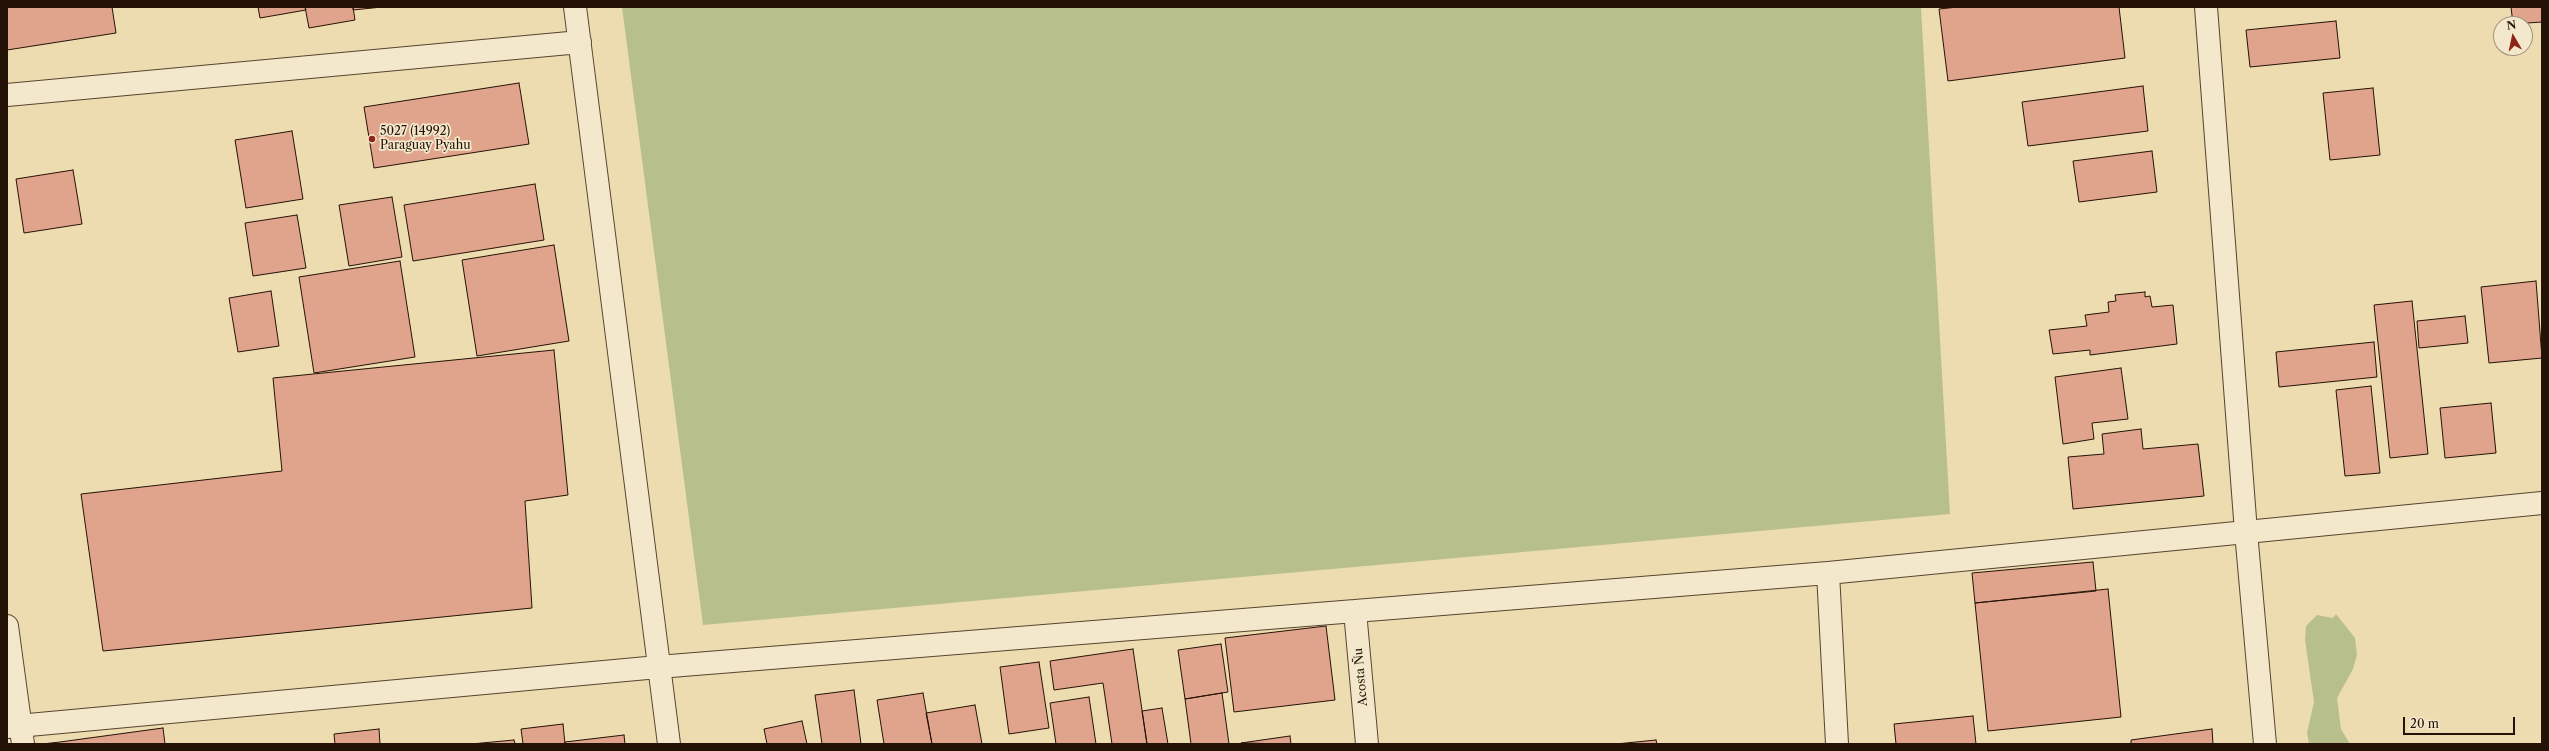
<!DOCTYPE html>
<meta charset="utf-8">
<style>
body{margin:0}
#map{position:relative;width:2549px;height:751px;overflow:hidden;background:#eddcaf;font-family:"Libre Caslon Text",serif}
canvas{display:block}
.frame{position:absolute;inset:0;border:8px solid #251207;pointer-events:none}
.north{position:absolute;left:2493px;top:16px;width:40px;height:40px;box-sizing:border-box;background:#f3e8cb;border:1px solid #a1927d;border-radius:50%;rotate:351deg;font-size:11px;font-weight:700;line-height:16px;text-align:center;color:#251207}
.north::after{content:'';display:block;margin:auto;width:14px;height:18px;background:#8f2418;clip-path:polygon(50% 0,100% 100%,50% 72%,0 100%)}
.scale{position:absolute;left:2403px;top:717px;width:112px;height:18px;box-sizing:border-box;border:2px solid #251207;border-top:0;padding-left:5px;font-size:12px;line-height:14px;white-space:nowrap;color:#251207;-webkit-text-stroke:3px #f3e8cb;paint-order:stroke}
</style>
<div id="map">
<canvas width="2549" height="751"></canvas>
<div class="frame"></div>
<div class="north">N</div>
<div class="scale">20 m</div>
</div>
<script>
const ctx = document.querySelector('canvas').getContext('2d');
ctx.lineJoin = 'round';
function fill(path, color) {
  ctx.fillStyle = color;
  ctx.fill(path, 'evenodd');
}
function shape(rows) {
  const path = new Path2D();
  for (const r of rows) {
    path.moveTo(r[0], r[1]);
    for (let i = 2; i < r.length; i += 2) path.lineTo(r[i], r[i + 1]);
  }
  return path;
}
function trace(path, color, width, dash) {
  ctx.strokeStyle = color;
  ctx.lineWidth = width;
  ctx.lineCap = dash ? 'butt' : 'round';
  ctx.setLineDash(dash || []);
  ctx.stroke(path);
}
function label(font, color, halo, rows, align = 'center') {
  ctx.font = font + ' "Libre Caslon Text",serif';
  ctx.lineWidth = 3.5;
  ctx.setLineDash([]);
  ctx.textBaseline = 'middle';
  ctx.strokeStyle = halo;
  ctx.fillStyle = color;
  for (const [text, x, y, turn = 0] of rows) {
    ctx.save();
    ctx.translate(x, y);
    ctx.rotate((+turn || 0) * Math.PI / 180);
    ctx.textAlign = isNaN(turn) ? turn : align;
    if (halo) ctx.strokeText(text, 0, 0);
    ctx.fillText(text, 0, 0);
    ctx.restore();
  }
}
const green = shape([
 [622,7,1921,7,1950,514,703,625],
 [2336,614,2355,638,2357,655,2353,669,2337,698,2341,729,2350,744,2309,744,2307,733,2314,702,2305,640,2306,626,2317,615,2333,618]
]);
const building = shape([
 [7,7,112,7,116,33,7,50,7,7],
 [258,7,305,7,306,10,260,18,258,7],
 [305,7,353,7,355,20,309,28,305,7],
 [353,7,382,7,353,10,353,7],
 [1958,7,2119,7,2125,58,1948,81,1939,9,1958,7],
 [2511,7,2542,7,2542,22,2513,24,2511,7],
 [2336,21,2340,58,2250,67,2246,30,2336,21],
 [519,83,529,144,374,168,364,107,519,83],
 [2143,86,2148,131,2028,146,2022,102,2143,86],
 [2373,88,2380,155,2330,160,2323,93,2373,88],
 [292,131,303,199,246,208,235,140,292,131],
 [2152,151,2157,192,2079,202,2073,161,2152,151],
 [73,170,82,224,24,233,16,179,73,170],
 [535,184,544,240,413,261,404,205,535,184],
 [392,197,402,257,349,266,339,205,392,197],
 [297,215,306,268,253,276,245,223,297,215],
 [554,245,569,341,477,356,462,260,554,245],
 [400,261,415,357,314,373,299,277,400,261],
 [2536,281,2542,358,2489,363,2481,287,2536,281],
 [271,291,279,346,238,352,229,298,271,291],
 [2145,292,2145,297,2150,296,2152,307,2173,305,2177,344,2090,355,2090,350,2053,354,2049,330,2087,326,2085,315,2109,312,2108,302,2116,301,2115,295,2145,292],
 [2412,301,2428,454,2390,458,2374,305,2412,301],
 [2465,316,2468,343,2419,348,2417,321,2465,316],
 [2374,342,2377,377,2279,387,2276,352,2374,342],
 [554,350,568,495,525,501,532,608,103,651,81,494,282,471,273,378,554,350],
 [2121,368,2128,419,2092,423,2094,439,2063,444,2055,377,2121,368],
 [2371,386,2380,473,2345,476,2336,390,2371,386],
 [2491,403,2496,453,2445,458,2440,408,2491,403],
 [2141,429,2143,449,2198,444,2204,496,2073,509,2068,457,2104,454,2102,434,2141,429],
 [2093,562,2096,591,1975,603,1972,573,2093,562],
 [2108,589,2121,717,1988,731,1975,603,2108,589],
 [1326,626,1335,700,1234,712,1225,638,1326,626],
 [1221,644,1228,692,1185,699,1178,650,1221,644],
 [1133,649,1147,744,1112,744,1103,683,1054,690,1050,661,1133,649],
 [1039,662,1049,728,1009,734,1000,667,1039,662],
 [854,690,861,744,822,744,815,695,854,690],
 [923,693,932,744,884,744,877,700,923,693],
 [1222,693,1229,744,1191,744,1185,699,1222,693],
 [1089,697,1096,744,1056,744,1050,703,1089,697],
 [975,705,982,744,932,744,926,713,975,705],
 [1162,708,1168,744,1147,744,1142,711,1162,708],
 [1973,716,1976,744,1896,744,1894,724,1973,716],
 [802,721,807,744,767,744,764,729,802,721],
 [563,724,565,744,523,744,521,729,563,724],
 [163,728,165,744,42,744,60,742,163,728],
 [379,729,380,744,335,744,334,734,379,729],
 [2212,729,2213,744,2131,744,2131,740,2212,729],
 [624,735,625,744,565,744,565,742,624,735],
 [1290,736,1291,744,1241,743,1290,736],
 [514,740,515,744,471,744,514,740],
 [1656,740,1657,744,1616,744,1656,740]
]);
const street = shape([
 [575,7,669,744],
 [2206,7,2246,532,2265,744],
 [7,95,580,42],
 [1828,573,1837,744],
 [1355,611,1367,744],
 [7,626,23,744],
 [7,727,658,667,1828,573,2542,503]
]);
const markers = [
 [372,139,4,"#8f2418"]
];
const poiNames = [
 ["5027 (14992)",380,132],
 ["Paraguay Pyahu",380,146]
];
const streetNames = [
 ["Acosta Ñu",1361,677,-95]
];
fill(green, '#b7c08c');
fill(building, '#e0a38b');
trace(building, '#251207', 1);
trace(street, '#574431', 24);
trace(street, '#f3e8cb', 22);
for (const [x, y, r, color] of markers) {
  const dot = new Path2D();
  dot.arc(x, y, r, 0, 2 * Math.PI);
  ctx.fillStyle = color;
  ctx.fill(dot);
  trace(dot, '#f3e8cb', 1.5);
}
label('12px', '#251207', '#f3e8cb', poiNames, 'left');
label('12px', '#251207', '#f3e8cb', streetNames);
</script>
